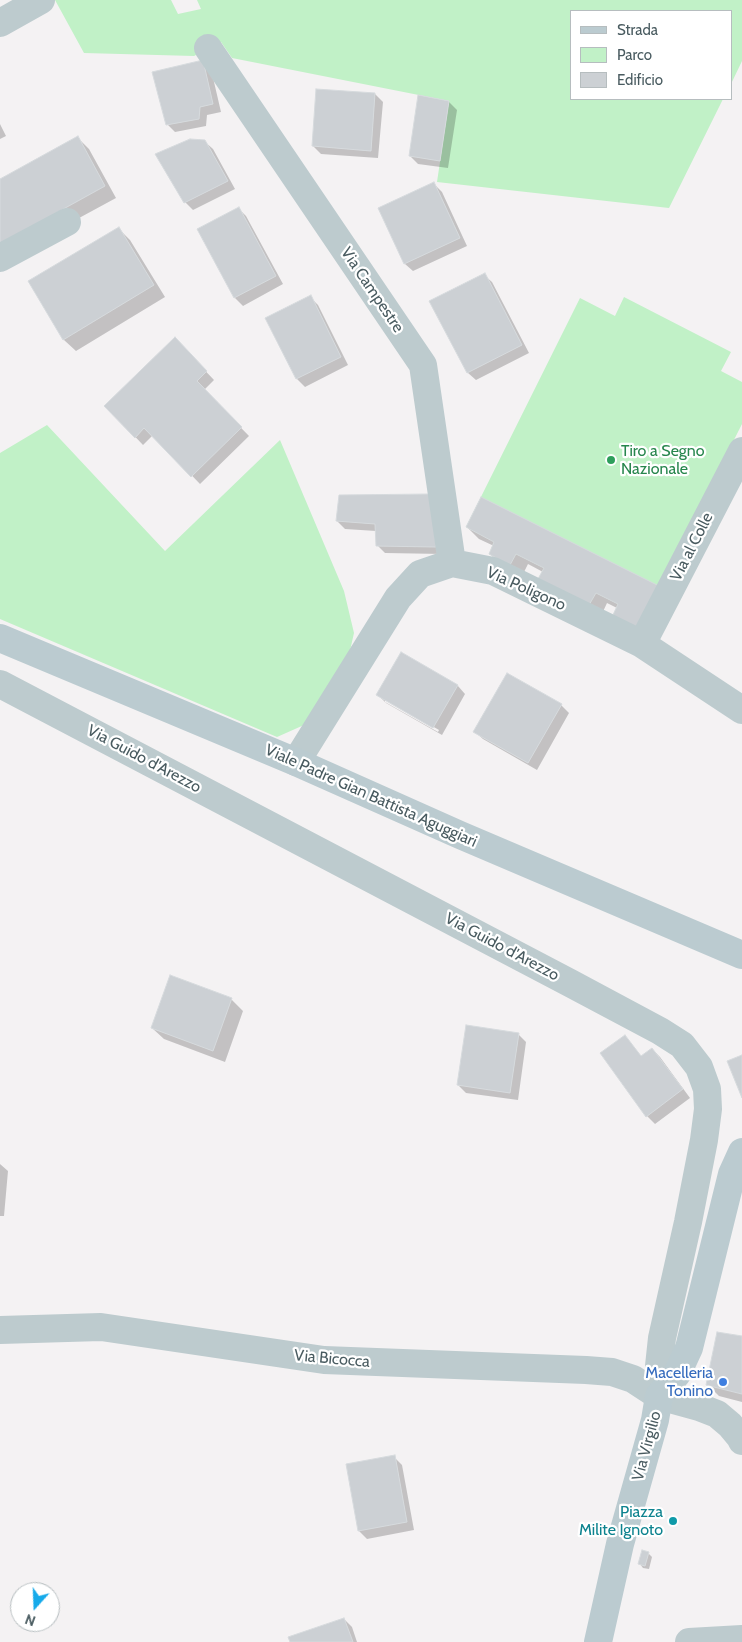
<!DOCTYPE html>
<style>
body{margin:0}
#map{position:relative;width:742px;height:1642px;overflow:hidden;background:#f4f2f3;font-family:Cabin,sans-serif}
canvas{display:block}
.legend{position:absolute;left:570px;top:10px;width:162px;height:90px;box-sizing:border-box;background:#fff;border:1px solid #b6bdbf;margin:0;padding:6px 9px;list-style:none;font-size:15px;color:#495b60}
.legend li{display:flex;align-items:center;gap:10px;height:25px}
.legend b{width:25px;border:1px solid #b6bdbf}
.north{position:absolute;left:10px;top:1582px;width:50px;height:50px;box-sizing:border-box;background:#fff;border:1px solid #b6bdbf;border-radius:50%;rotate:200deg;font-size:14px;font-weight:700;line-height:20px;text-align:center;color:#495b60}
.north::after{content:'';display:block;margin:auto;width:18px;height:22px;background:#16aaea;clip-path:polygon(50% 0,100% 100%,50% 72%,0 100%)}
</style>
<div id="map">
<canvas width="742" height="1642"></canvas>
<ul class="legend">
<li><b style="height:6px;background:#bbcbd0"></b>Strada</li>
<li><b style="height:14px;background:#c1f1c7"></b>Parco</li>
<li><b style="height:14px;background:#ccd0d4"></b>Edificio</li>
</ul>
<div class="north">N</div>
</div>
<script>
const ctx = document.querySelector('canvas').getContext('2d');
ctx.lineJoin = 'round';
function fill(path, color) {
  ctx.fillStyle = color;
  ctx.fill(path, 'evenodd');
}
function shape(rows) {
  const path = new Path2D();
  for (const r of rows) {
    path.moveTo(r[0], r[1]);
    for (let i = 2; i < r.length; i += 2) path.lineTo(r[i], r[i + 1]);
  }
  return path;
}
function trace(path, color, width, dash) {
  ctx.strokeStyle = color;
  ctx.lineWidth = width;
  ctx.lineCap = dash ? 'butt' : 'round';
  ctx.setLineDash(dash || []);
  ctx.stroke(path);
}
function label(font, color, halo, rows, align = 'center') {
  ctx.font = font + ' Cabin,sans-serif';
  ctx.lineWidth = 4.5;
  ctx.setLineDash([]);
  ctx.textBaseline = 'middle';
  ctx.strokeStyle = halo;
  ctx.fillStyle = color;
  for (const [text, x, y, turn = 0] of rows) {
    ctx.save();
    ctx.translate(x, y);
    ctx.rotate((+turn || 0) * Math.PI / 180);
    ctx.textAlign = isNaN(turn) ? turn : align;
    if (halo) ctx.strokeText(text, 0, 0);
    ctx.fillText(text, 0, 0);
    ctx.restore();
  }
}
const green = shape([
 [55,0,171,0,178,14,201,9,197,0,742,0,742,61,731,84,731,11,571,11,571,99,723,99,669,208,437,182,449,101,232,58,221,42,194,56,84,53],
 [624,297,731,352,721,371,742,382,742,424,638,630,612,617,618,604,596,593,589,605,538,579,544,568,516,554,510,565,489,554,494,542,466,527,580,298,615,316],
 [47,425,165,551,280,440,344,591,354,633,349,655,304,725,277,737,0,619,0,453]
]);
const shadow = shape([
 [203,61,211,69,221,112,207,115,206,126,175,132,167,124],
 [375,94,383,102,378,158,321,154,313,146],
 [419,96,449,102,457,110,448,168,418,164,410,156],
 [0,124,6,136,0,139],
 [78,138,89,149,116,198,9,256,0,180],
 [204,141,213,149,235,189,193,210,185,202],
 [434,184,442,192,467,246,413,271,405,264,380,209],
 [238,208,246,216,283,284,243,306,235,298,199,229],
 [118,228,130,240,165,297,76,351,64,340,29,282],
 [484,275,492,282,529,353,476,380,468,373,431,302],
 [310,297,318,305,348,365,305,387,297,379,266,319],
 [175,339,214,380,204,390,249,436,200,484,153,435,143,445,106,406],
 [431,496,443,554,385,553,377,545,376,531,345,529,337,521],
 [467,527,659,587,617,608,607,603,601,616,543,572,528,564,522,576,502,566,490,554,494,546,479,539],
 [402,654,458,686,465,694,442,735,386,703,378,695],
 [385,699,439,730,438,732,385,702],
 [561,705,569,713,537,770,483,739,475,732],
 [171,977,232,1000,243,1011,225,1062,164,1039,152,1028],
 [518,1034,526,1042,518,1100,466,1093,458,1085],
 [624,1036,642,1057,652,1049,660,1057,690,1098,655,1124,647,1116],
 [0,1164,8,1171,4,1216,0,1216],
 [742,1337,742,1402,719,1396,707,1384],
 [394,1457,402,1465,414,1530,367,1539,359,1531],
 [648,1553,652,1557,649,1569,643,1568,640,1564],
 [344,1619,352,1627,357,1642,291,1642]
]);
const building = shape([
 [203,60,213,104,200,107,199,119,166,125,152,72,203,60],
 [316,89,375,93,371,151,312,146,316,89],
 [418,95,449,101,440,161,409,156,418,95],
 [78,136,105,186,0,244,0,179,78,136],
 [190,139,205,140,228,181,184,203,155,154,190,139],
 [434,182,460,238,404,264,378,208,434,182],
 [239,207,276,276,234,298,197,229,239,207],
 [119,227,154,285,63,340,28,281,119,227],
 [485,273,522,345,467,373,429,301,485,273],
 [311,295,341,357,296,379,265,318,311,295],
 [175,337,207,371,197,381,242,427,191,477,144,428,135,438,104,406,175,337],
 [431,494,436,547,376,546,375,524,336,521,339,495,431,494],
 [481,497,659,586,638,630,612,617,618,604,596,593,589,605,538,579,544,568,516,554,510,565,489,554,494,542,466,527,481,497],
 [401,652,458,685,433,728,376,695,401,652],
 [507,673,562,704,528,763,473,732,507,673],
 [170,975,232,998,213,1051,151,1028,170,975],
 [466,1025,519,1033,510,1093,457,1085,466,1025],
 [625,1035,641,1056,652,1048,683,1089,646,1117,600,1053,625,1035],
 [742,1055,742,1098,727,1061,742,1055],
 [717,1332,742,1336,742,1394,706,1385,717,1332],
 [395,1455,407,1522,358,1531,346,1464,395,1455],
 [642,1550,649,1552,645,1566,638,1564,642,1550],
 [344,1618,353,1642,290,1642,288,1637,344,1618]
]);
const minor = shape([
 [0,23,41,0],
 [208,48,423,365,452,563],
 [0,258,67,222],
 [642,644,742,451],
 [0,684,570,983,660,1031,682,1045,699,1067,707,1089,708,1109,704,1140,688,1222,662,1338,659,1366,659,1396],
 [296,762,398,598,420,574,452,563,493,571,642,644,742,710],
 [0,1330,101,1327,324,1360,586,1370,612,1372,633,1379,659,1396,699,1407,717,1414,730,1425,740,1437,742,1441],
 [689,1642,742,1639]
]);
const secondary = shape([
 [0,638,296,762,460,835,742,955],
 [598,1642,620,1544,655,1420,659,1396,677,1374,689,1348,732,1174,742,1152]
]);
const markers = [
 [611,460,5,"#2e9e5b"],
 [723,1382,5,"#3f7fe0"],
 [673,1521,5,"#0f9aa8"]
];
const streetNames = [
 ["Via Campestre",372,290,56],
 ["Via al Colle",692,547,-63],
 ["Via Poligono",526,589,24],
 ["Via Guido d'Arezzo",144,759,28],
 ["Viale Padre Gian Battista Aguggiari",371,796,24],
 ["Via Guido d'Arezzo",502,947,28],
 ["Via Bicocca",332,1359,5],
 ["Via Virgilio",647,1446,-75]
];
const leisureNames = [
 ["Tiro a Segno",621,451],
 ["Nazionale",621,469]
];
const shopNames = [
 ["Macelleria",713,1373],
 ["Tonino",713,1391]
];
const cultureNames = [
 ["Piazza",663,1512],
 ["Milite Ignoto",663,1530]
];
fill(green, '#c1f1c7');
fill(shadow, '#0003');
fill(building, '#ccd0d4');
trace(building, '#d6dadd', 1);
trace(minor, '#bdcbce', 28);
trace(secondary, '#bbcbd0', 28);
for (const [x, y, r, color] of markers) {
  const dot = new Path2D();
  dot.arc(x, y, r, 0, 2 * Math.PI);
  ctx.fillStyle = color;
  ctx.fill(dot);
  trace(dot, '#fff', 2);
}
label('16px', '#495b60', '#fff', streetNames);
label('16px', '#27864d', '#fff', leisureNames, 'left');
label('16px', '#366cbe', '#fff', shopNames, 'right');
label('16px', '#0d838f', '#fff', cultureNames, 'right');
</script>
